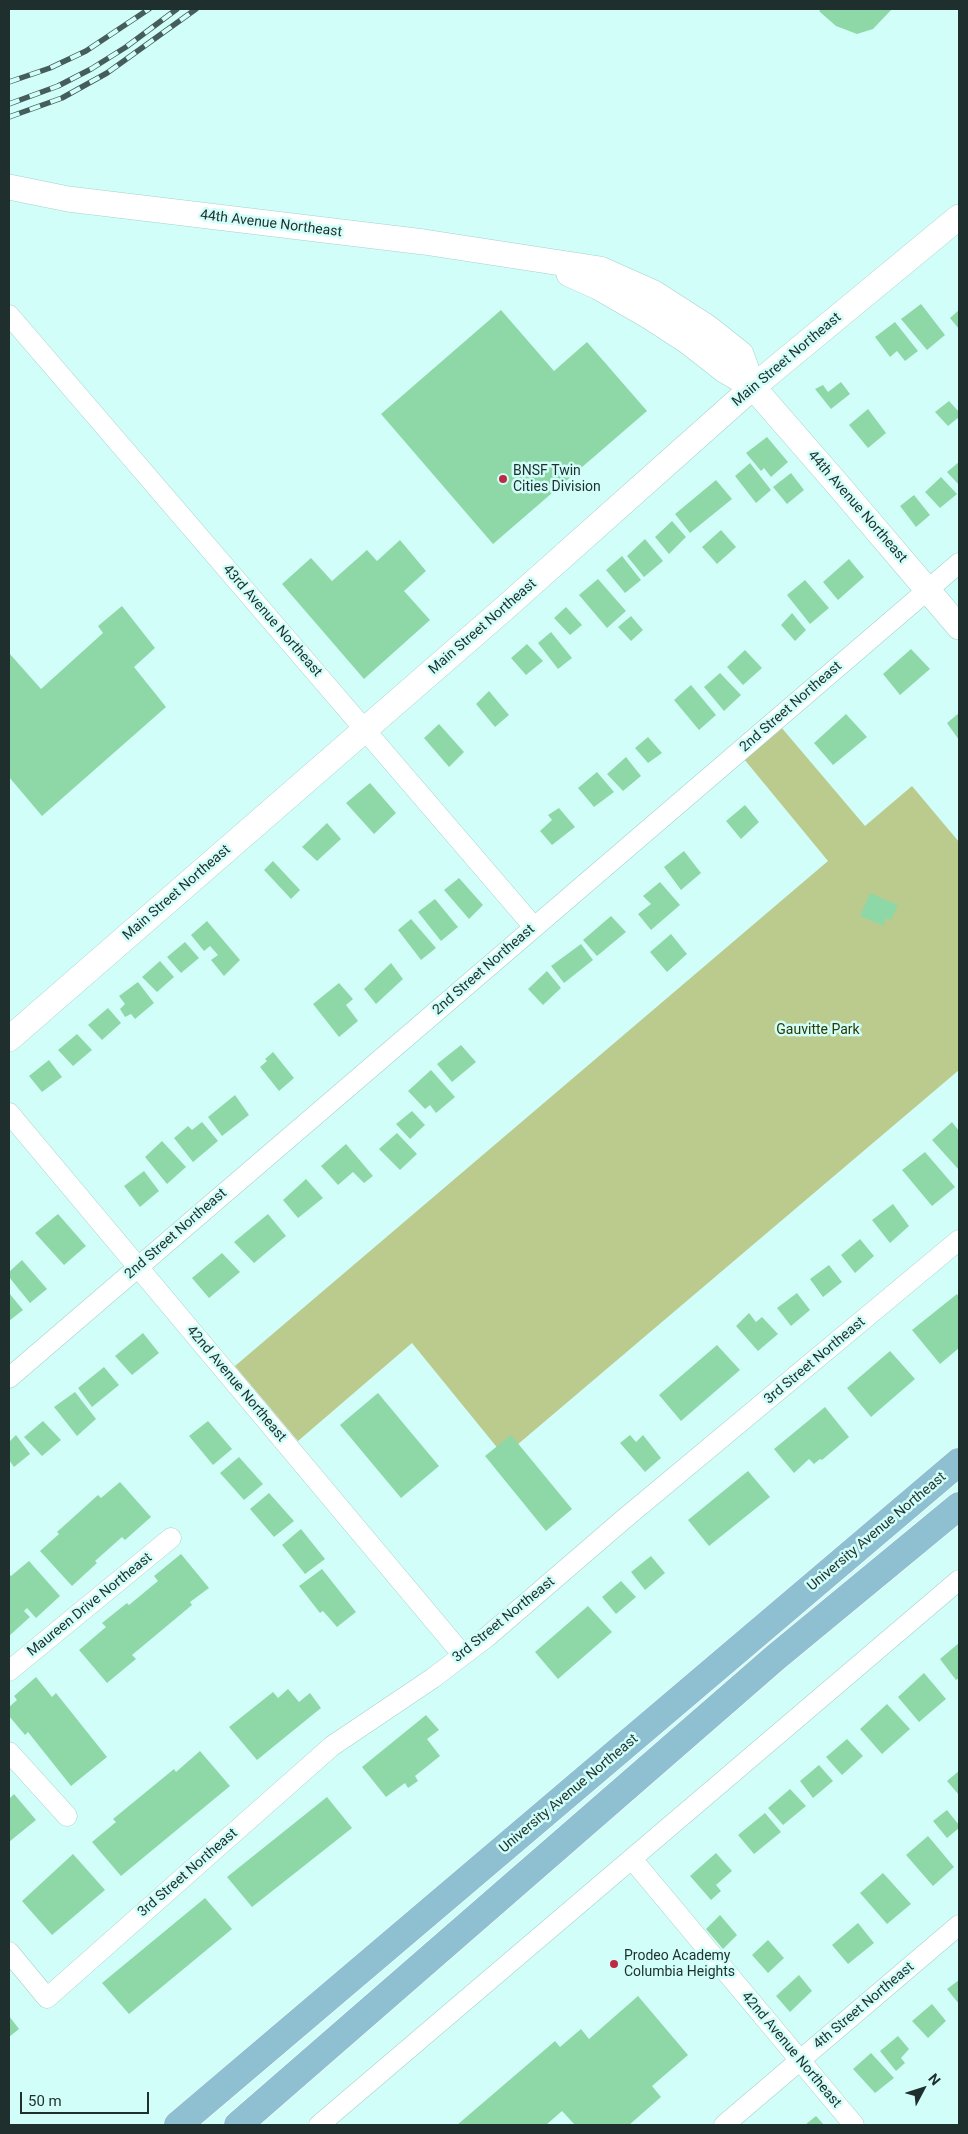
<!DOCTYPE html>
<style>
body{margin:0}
#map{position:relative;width:968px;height:2134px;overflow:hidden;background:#d1fef9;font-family:Roboto,sans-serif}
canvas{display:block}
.frame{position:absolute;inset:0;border:10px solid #1e2f2d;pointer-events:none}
.north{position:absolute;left:898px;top:2064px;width:50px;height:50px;-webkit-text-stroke:4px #d1fef9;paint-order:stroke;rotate:50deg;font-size:14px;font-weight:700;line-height:20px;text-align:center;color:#1e2f2d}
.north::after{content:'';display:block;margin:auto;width:18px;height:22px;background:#1e2f2d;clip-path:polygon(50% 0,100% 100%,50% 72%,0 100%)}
.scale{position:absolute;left:20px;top:2092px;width:129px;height:22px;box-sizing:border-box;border:2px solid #1e2f2d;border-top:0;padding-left:6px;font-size:15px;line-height:18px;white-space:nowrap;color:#1e2f2d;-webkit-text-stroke:4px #d1fef9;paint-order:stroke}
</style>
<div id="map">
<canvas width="968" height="2134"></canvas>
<div class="frame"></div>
<div class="north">N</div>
<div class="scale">50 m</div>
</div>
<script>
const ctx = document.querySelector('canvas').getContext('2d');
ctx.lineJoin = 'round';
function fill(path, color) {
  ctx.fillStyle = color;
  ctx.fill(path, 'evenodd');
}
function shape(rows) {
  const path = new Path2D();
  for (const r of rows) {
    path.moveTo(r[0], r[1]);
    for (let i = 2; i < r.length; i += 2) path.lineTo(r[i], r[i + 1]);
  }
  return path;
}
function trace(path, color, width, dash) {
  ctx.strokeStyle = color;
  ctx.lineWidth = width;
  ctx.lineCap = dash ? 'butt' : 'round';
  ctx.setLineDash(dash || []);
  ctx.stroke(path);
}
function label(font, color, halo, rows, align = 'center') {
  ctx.font = font + ' Roboto,sans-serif';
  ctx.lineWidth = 5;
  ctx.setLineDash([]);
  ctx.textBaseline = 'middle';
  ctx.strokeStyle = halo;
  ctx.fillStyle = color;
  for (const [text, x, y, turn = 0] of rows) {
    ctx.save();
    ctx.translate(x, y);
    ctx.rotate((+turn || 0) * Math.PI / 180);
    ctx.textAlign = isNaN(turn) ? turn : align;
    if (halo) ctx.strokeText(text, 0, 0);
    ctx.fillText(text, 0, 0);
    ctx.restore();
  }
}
const green = shape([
 [781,727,865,826,912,786,959,842,959,1070,504,1456,412,1343,298,1441,235,1366,828,861,744,759]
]);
const building = shape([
 [819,9,892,9,873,29,857,34,836,26,820,12],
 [921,304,945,335,927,350,901,319],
 [501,310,554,371,587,342,647,411,493,544,381,414],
 [959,310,959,329,950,318],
 [895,322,918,351,905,361,897,351,890,357,875,337],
 [841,382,850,394,831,409,815,389,823,385,828,392],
 [949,401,959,412,959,417,948,426,935,412],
 [868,409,886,433,868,448,849,425],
 [767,437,788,462,771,477,764,468,761,471,746,453],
 [959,462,959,485,947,472],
 [750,463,771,490,756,503,735,476],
 [791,473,804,490,787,504,773,487],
 [941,477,957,494,940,508,925,492],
 [716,480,732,499,690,533,675,514],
 [914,495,930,515,916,527,900,506],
 [672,521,686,537,669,554,655,537],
 [721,530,736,547,717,564,702,547],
 [645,539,663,561,644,577,627,556],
 [400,540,426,571,404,591,430,620,364,679,282,584,311,558,332,581,367,550,377,561],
 [622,556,641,580,625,593,606,570],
 [849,559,864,577,838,600,823,582],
 [598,579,626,611,607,628,579,595],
 [805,580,829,608,810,624,787,595],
 [122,606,155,648,134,667,166,707,42,816,9,777,9,653,41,689,103,633,98,626],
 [566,607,582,625,570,635,554,618],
 [792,613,806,630,795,641,781,625],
 [631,616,643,630,631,641,618,627],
 [551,632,572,658,558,669,538,643],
 [527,644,543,661,526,675,511,658],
 [911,649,930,669,900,695,883,674],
 [745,650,762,668,743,685,727,667],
 [720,673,741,695,724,711,704,687],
 [691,685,716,715,699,730,674,700],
 [489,691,509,715,495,727,476,704],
 [959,713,959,740,947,723],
 [846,714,867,737,833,765,814,743],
 [439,724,464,752,449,767,424,738],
 [648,737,662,753,648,763,635,748],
 [626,757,641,776,623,791,607,774],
 [597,772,614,792,594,807,578,788],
 [370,783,396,813,374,834,346,803],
 [745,805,759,822,741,839,726,821],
 [559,808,575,827,552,845,540,831,552,820,548,815],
 [327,823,341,839,317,861,302,847],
 [684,851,701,873,681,890,664,867],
 [273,861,300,890,291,899,264,870],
 [459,878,483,905,469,919,444,890],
 [660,882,680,905,651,930,638,914,651,904,643,896],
 [870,893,898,905,891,920,885,918,884,926,860,916],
 [435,899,458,927,441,941,418,912],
 [611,916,626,932,597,956,583,940],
 [411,919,436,948,421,960,398,930],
 [207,921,240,960,224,976,211,960,218,955,210,946,204,951,191,935],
 [671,934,687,954,667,972,650,952],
 [185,942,199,958,181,973,167,957],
 [581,944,593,960,564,983,551,966],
 [160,961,174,977,157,992,142,977],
 [391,963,403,979,376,1004,364,989],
 [547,971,561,988,543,1005,528,989],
 [138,982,154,1003,135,1019,131,1014,125,1017,120,1009,125,1004,119,996],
 [339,983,353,999,346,1005,358,1021,339,1037,313,1004],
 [108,1008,121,1023,102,1040,88,1025],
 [77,1034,92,1050,73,1066,58,1050],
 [461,1045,476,1062,452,1082,437,1064],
 [273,1052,294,1078,279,1091,260,1067,267,1061,265,1059],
 [49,1060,62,1077,42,1092,29,1076],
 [431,1070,455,1097,436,1113,430,1105,425,1109,408,1091],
 [235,1095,249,1115,222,1136,208,1117],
 [412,1111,425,1125,410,1139,396,1124],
 [202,1122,218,1141,193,1162,174,1138,188,1126,192,1130],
 [952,1122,959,1131,959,1170,932,1140],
 [397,1133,417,1154,400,1170,379,1149],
 [162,1141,186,1167,167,1184,145,1157],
 [346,1144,373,1176,364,1183,353,1172,338,1185,321,1166],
 [925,1152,955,1187,932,1206,902,1170],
 [144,1171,159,1191,140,1207,124,1186],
 [306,1179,323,1198,298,1218,283,1200],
 [893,1204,909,1226,890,1243,872,1220],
 [58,1214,86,1246,64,1265,35,1233],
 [268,1214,286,1236,254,1263,234,1242],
 [860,1239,874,1256,855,1273,841,1255],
 [222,1253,240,1272,209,1298,192,1278],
 [22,1260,47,1289,30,1303,9,1277,9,1272],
 [829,1265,842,1282,823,1297,810,1279],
 [9,1293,23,1310,9,1321],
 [797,1293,810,1310,791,1326,777,1308],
 [957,1294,959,1297,959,1348,940,1364,912,1330],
 [749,1313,756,1322,762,1317,778,1334,758,1351,736,1326],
 [143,1333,159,1353,132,1375,115,1356],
 [717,1345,740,1370,681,1421,659,1395],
 [890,1351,915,1379,871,1417,847,1388],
 [104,1367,119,1385,92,1407,78,1388],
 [75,1392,96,1419,77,1436,54,1407],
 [378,1393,439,1466,401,1498,340,1425],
 [825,1407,849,1437,822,1460,820,1459,814,1464,809,1459,794,1473,774,1449],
 [43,1421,61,1440,42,1456,24,1437],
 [208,1421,232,1449,213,1465,189,1436],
 [16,1435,30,1454,14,1467,9,1460,9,1442],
 [511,1435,572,1509,546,1531,485,1456],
 [630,1435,636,1442,643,1435,661,1458,645,1472,620,1443],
 [239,1457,263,1484,244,1500,220,1473],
 [748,1471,770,1497,709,1546,688,1520],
 [120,1482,151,1517,125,1540,122,1537,95,1561,97,1563,72,1586,40,1551,59,1534,57,1532,98,1495,101,1498],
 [269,1493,294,1521,274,1537,250,1509],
 [301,1529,325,1559,305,1574,282,1545],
 [181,1554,209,1588,190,1602,192,1605,132,1655,136,1659,107,1683,79,1650,106,1627,102,1623,127,1603,129,1605,158,1581,154,1576],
 [651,1556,665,1573,645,1590,631,1572],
 [29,1561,60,1596,36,1618,27,1608,24,1611,30,1617,9,1636,9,1574,11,1576],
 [322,1569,356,1612,337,1627,323,1611,320,1613,299,1586],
 [621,1581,636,1597,616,1614,602,1597],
 [588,1606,612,1632,558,1679,535,1652],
 [959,1643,959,1678,956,1680,940,1659],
 [924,1673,946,1699,919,1722,898,1697],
 [36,1677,52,1697,56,1693,107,1757,71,1786,28,1732,25,1735,9,1716,9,1707,17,1700,14,1696],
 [288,1689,299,1702,310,1693,321,1708,257,1760,229,1727,273,1692,278,1698],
 [887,1704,910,1729,882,1754,860,1729],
 [426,1715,439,1730,427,1739,440,1756,415,1776,418,1781,408,1788,405,1783,386,1797,362,1767],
 [847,1739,863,1756,842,1775,826,1757],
 [200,1751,230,1786,121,1876,92,1842,116,1822,113,1819,174,1769,176,1772],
 [819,1765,833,1781,813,1798,800,1781],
 [959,1771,959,1795,947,1781],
 [790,1789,806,1806,783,1825,768,1808],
 [14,1794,36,1820,9,1842,9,1799],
 [327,1797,352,1828,252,1907,227,1877],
 [947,1810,959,1825,959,1828,947,1838,933,1821],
 [765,1813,781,1832,754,1854,738,1835],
 [928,1836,954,1867,933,1886,906,1855],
 [716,1853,732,1871,716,1885,721,1891,711,1900,690,1876],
 [73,1854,105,1890,52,1935,22,1901],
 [883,1873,911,1904,887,1924,860,1893],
 [205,1898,232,1929,129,2014,102,1983],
 [720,1915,737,1935,723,1949,706,1929],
 [858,1923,874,1943,848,1964,832,1945],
 [768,1940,784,1958,768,1973,752,1955],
 [799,1975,812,1991,790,2012,776,1996],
 [959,1980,959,2004,947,1989],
 [638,1996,688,2055,652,2086,661,2097,629,2125,575,2125,562,2111,546,2125,457,2125,555,2041,560,2047,581,2029,589,2039],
 [932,2004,946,2021,928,2038,912,2021],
 [9,2016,19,2029,9,2037],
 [898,2036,909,2049,901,2058,905,2063,896,2071,880,2051],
 [871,2053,894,2078,875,2093,853,2069],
 [816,2116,824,2125,805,2125]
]);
const minor = shape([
 [9,315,534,927],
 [9,1113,462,1654],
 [9,1378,959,563],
 [9,1671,171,1538],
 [9,1752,67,1816],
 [632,1859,854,2125],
 [9,1952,47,1998,332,1746,433,1678,487,1637,624,1519,959,1240],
 [319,2125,959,1580],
 [724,2125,959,1925]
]);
const tertiary = shape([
 [9,187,68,199,424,242,600,269,654,293,707,327,741,354,753,387],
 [569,274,598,287,650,317,687,341,724,370,753,387,839,486,959,627],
 [9,1039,506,607,753,387,959,217]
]);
const primary = shape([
 [178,2125,959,1462],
 [238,2125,776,1657,959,1506]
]);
const rail = shape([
 [9,82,50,68,86,51,149,9],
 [9,104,58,86,91,69,126,47,177,9],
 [9,117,62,98,107,73,196,9]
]);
const markers = [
 [503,479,5,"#bc2b46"],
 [614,1964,5,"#bc2b46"]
];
const streetNames = [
 ["44th Avenue Northeast",271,224,7],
 ["Main Street Northeast",787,360,-40],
 ["44th Avenue Northeast",857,507,49],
 ["43rd Avenue Northeast",272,621,49],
 ["Main Street Northeast",483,627,-41],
 ["2nd Street Northeast",791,707,-41],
 ["Main Street Northeast",177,893,-41],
 ["2nd Street Northeast",484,970,-41],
 ["2nd Street Northeast",176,1234,-41],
 ["3rd Street Northeast",815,1361,-40],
 ["42nd Avenue Northeast",236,1384,50],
 ["University Avenue Northeast",877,1532,-40],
 ["Maureen Drive Northeast",90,1605,-39],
 ["3rd Street Northeast",504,1620,-39],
 ["University Avenue Northeast",569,1794,-40],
 ["3rd Street Northeast",188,1873,-41],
 ["4th Street Northeast",864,2006,-40],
 ["42nd Avenue Northeast",791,2050,50]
];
const poiNames = [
 ["BNSF Twin",513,471],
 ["Cities Division",513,487],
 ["Prodeo Academy",624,1956],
 ["Columbia Heights",624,1972]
];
const parkNames = [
 ["Gauvitte Park",818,1030]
];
fill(green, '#bbca8d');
fill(building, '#8ed8a7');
trace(minor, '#a5d1cd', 21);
trace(tertiary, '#a5d1cd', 26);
trace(primary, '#fff', 29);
trace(minor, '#fff', 20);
trace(tertiary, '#fff', 25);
trace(primary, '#8ec0d1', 28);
trace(rail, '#465e5b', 5.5);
trace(rail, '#d1fef9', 4, [11]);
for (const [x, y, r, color] of markers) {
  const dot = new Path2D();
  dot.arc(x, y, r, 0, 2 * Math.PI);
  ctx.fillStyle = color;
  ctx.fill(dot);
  trace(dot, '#d1fef9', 2);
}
label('14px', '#1e2f2d', '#d1fef9', streetNames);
label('14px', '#1e2f2d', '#d1fef9', poiNames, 'left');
label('14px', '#2f3900', '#d1fef9', parkNames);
</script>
